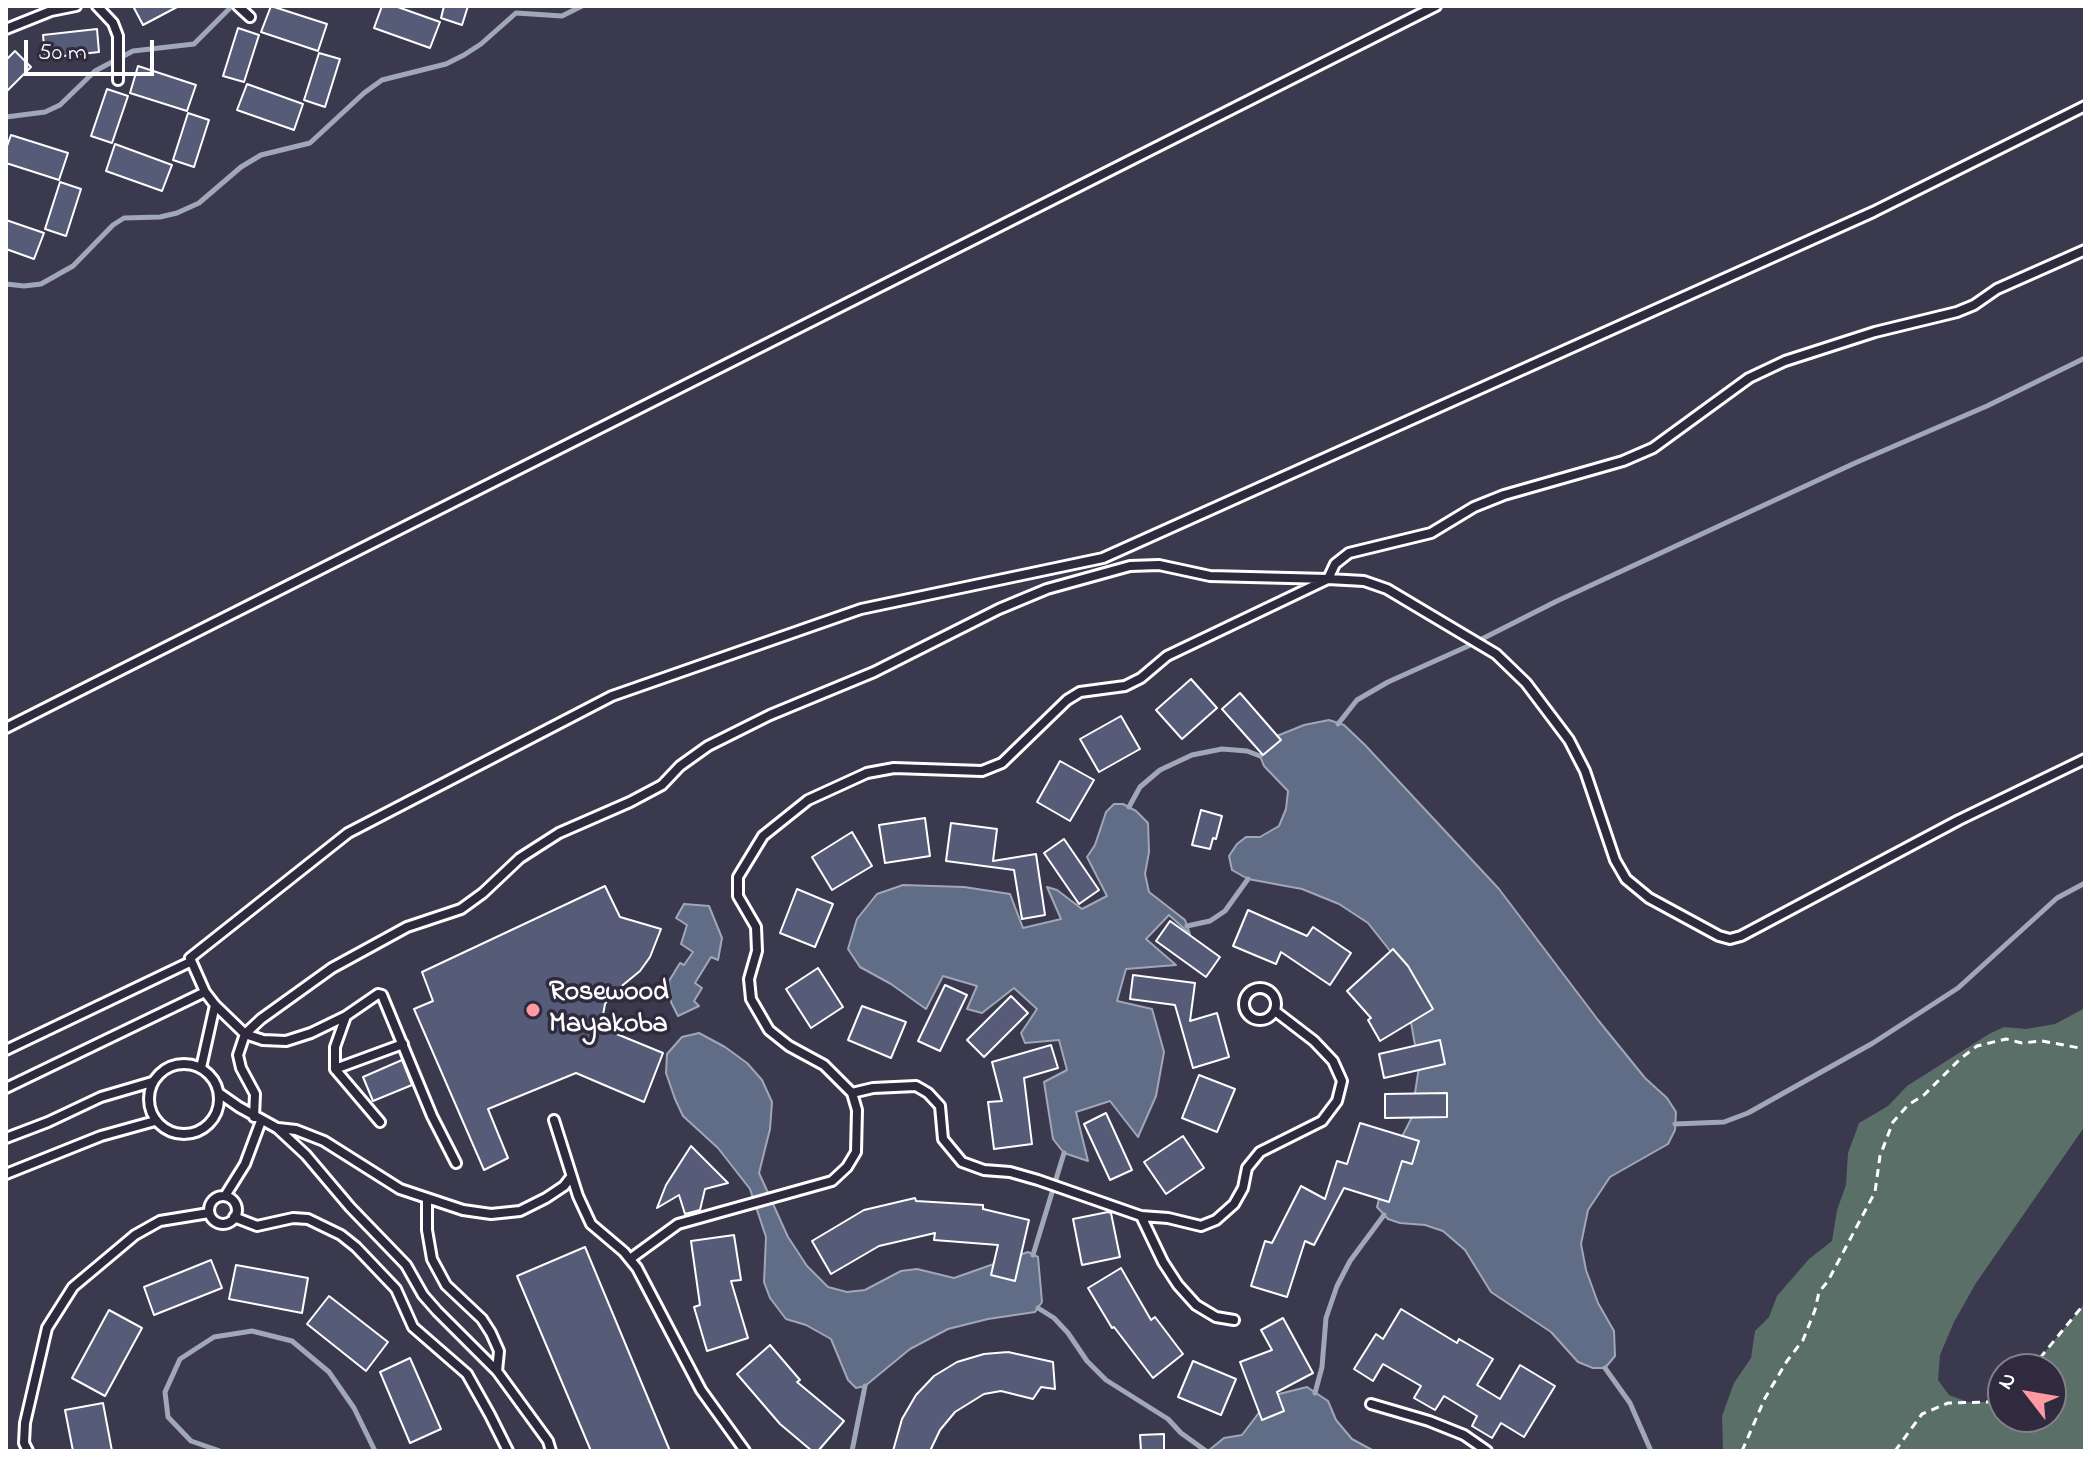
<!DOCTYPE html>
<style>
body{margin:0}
#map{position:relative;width:2091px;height:1457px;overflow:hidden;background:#3b394e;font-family:"Indie Flower",sans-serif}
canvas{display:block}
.frame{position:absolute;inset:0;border:8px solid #fff;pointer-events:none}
.north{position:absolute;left:1987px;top:1353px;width:80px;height:80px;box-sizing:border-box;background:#2f2a3d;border:2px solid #827f8b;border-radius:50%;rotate:301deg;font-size:22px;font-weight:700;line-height:32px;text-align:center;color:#fff}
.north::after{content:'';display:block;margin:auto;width:28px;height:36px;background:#ff9aa2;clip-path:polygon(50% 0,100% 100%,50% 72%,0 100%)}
.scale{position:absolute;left:24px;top:40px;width:130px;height:36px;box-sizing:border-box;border:4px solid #fff;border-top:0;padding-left:10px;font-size:24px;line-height:28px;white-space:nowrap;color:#fff;-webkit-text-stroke:6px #2f2a3d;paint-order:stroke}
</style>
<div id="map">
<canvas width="2091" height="1457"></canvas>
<div class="frame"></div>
<div class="north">N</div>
<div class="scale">50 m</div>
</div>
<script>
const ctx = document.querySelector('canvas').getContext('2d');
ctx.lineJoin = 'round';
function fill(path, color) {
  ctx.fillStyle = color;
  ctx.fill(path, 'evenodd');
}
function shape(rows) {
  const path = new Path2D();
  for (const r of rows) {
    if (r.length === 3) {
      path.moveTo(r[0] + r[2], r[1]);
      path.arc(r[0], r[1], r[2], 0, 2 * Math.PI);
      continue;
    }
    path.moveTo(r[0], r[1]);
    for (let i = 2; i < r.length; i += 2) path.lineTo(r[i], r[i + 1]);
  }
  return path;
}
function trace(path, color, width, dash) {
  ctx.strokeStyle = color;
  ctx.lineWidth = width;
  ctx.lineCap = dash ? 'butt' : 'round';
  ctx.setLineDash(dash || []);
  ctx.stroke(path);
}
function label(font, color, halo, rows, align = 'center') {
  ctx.font = font + ' "Indie Flower",sans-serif';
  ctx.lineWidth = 7;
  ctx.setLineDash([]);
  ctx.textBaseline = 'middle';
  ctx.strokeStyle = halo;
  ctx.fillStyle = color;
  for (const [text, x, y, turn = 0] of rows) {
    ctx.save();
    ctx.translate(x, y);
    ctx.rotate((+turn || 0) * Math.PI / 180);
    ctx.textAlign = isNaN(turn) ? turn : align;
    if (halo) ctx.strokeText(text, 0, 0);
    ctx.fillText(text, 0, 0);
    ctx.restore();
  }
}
const green = shape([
 [2085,1008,2085,1126,1976,1283,1954,1322,1940,1355,1938,1380,1949,1395,1968,1402,1988,1402,2003,1393,2003,1417,2051,1417,2051,1369,2031,1369,2085,1303,2085,1451,1723,1451,1722,1416,1734,1383,1751,1358,1755,1331,1769,1317,1777,1296,1809,1259,1832,1241,1837,1210,1846,1185,1848,1153,1859,1123,1888,1106,1907,1086,1989,1034,2004,1027,2026,1029,2055,1024]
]);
const water = shape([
 [1329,720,1344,725,1365,745,1499,889,1598,1020,1645,1078,1667,1098,1676,1112,1675,1130,1668,1144,1610,1177,1588,1210,1581,1244,1586,1270,1598,1303,1614,1331,1615,1356,1605,1368,1593,1368,1578,1362,1551,1332,1491,1292,1465,1250,1443,1231,1425,1225,1400,1223,1388,1219,1377,1207,1388,1164,1411,1119,1419,1067,1408,1006,1391,952,1368,923,1339,904,1302,889,1248,879,1232,870,1229,856,1237,844,1246,837,1260,837,1279,826,1286,809,1288,791,1264,766,1260,756,1267,740,1304,725,1329,720],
 [1114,804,1123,804,1136,811,1148,823,1149,852,1145,874,1149,892,1185,920,1190,934,1169,915,1146,939,1176,965,1126,969,1117,1001,1152,1009,1164,1052,1156,1096,1138,1137,1110,1101,1076,1112,1088,1161,1064,1153,1053,1139,1044,1082,1067,1070,1059,1040,1025,1043,1021,1033,1037,1009,1014,988,982,1013,967,1009,977,986,943,976,926,1009,891,984,860,967,848,949,857,919,877,894,903,885,964,887,1010,894,1023,928,1061,919,1047,887,1057,890,1082,909,1107,896,1087,857,1095,845,1106,812,1114,804],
 [684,904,709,906,722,938,718,960,711,957,695,983,702,988,694,1001,699,1006,678,1016,671,1002,669,981,680,963,684,965,693,952,681,944,687,925,676,918,684,904],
 [699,1033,725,1047,747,1063,762,1080,772,1102,770,1129,759,1173,788,1237,807,1266,828,1287,847,1292,865,1290,901,1271,917,1269,954,1278,1028,1252,1038,1257,1042,1302,1035,1312,988,1319,948,1329,910,1349,865,1386,856,1388,848,1380,831,1339,806,1325,786,1319,770,1298,764,1282,766,1237,750,1189,718,1148,683,1116,675,1099,666,1073,667,1054,682,1037,699,1033],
 [1307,1387,1328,1401,1336,1420,1352,1439,1374,1451,1208,1451,1224,1438,1242,1435,1261,1410,1279,1394,1307,1387]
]);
const stream = shape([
 [6,117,45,112,60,105,95,71,133,51,194,44,232,6],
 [6,284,24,286,41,284,73,266,113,225,124,218,160,217,177,213,199,203,241,167,261,155,310,143,364,93,382,80,446,64,464,55,481,44,516,13,562,16,582,6],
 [1338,724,1357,700,1388,682,1466,647,1557,601,1855,463,1987,406,2085,358],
 [1129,807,1140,787,1160,770,1192,755,1222,749,1247,751,1260,756],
 [1187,926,1210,921,1225,911,1248,879],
 [1675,1124,1724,1122,1748,1113,1873,1043,1958,988,2057,898,2085,883],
 [1033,1255,1064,1153],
 [1038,1308,1054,1318,1068,1333,1087,1361,1106,1380,1168,1419,1181,1433,1206,1451],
 [1605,1368,1630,1403,1651,1451],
 [1315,1393,1322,1367,1326,1318,1337,1286,1350,1261,1384,1215],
 [220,1451,191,1441,168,1417,165,1392,180,1359,214,1337,252,1331,292,1341,329,1372,354,1408,375,1451],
 [852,1451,865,1386]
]);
const building = shape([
 [133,6,179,6,143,25,133,6],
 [271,6,327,24,318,51,261,32,271,6],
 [382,6,395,6,440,22,430,48,374,28,382,6],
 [444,6,468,6,462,25,441,18,444,6],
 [238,28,259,35,244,82,223,76,238,28],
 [97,29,99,52,45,58,43,35,97,29],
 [15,51,31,67,6,92,6,60,15,51],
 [319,53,340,59,325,107,304,100,319,53],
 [138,66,196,85,187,111,130,93,138,66],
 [247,84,303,104,294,130,237,110,247,84],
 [107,89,128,96,112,143,91,136,107,89],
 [188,113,209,120,194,167,173,160,188,113],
 [11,135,68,153,59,180,6,163,6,149,11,135],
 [115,144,172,165,162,191,106,171,115,144],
 [60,182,81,189,66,236,45,229,60,182],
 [6,220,44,233,34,259,6,249,6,220],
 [1191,679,1217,708,1182,739,1156,710,1191,679],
 [1240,693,1281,740,1263,755,1222,709,1240,693],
 [1121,716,1140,749,1099,772,1080,739,1121,716],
 [1060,761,1094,780,1070,821,1037,802,1060,761],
 [1201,810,1222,816,1216,839,1213,838,1210,849,1192,845,1201,810],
 [925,818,930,856,885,863,879,825,925,818],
 [951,823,997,829,993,861,1036,854,1045,915,1022,919,1014,870,946,861,951,823],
 [852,832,872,866,832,890,812,857,852,832],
 [1064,839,1099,890,1079,904,1044,853,1064,839],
 [605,886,620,917,661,929,650,957,640,971,612,994,605,1004,603,1015,607,1030,663,1053,644,1102,576,1073,488,1109,508,1158,484,1170,414,1009,433,1001,422,972,605,886],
 [797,889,833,904,815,947,780,933,797,889],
 [1248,910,1307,936,1313,927,1351,953,1330,985,1281,952,1276,964,1233,946,1248,910],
 [1170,921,1220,957,1206,977,1156,941,1170,921],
 [1393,949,1408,966,1433,1009,1380,1041,1368,1020,1371,1018,1347,991,1393,949],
 [818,968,843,1007,811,1028,786,989,818,968],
 [1133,975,1195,983,1190,1021,1217,1013,1229,1057,1193,1068,1175,1005,1130,999,1133,975],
 [945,985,967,995,940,1051,918,1041,945,985],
 [1011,996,1028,1013,984,1057,967,1040,1011,996],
 [862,1006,906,1022,891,1058,848,1040,862,1006],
 [1440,1040,1445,1064,1384,1078,1379,1054,1440,1040],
 [1051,1045,1058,1068,1024,1078,1032,1144,994,1149,988,1102,1002,1101,992,1062,1051,1045],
 [402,1060,412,1085,373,1101,363,1077,402,1060],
 [1199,1075,1235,1089,1217,1132,1182,1118,1199,1075],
 [1447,1093,1447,1117,1385,1118,1385,1094,1447,1093],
 [1106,1113,1132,1170,1110,1180,1084,1124,1106,1113],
 [1360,1123,1419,1141,1412,1164,1402,1161,1389,1202,1344,1188,1314,1245,1305,1241,1287,1297,1251,1286,1265,1241,1272,1243,1301,1186,1325,1199,1337,1161,1347,1164,1360,1123],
 [1183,1136,1204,1168,1166,1194,1144,1162,1183,1136],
 [691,1146,728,1183,705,1189,700,1210,685,1214,679,1195,657,1208,666,1185,691,1146],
 [915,1198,916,1201,983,1205,983,1209,1029,1220,1015,1281,991,1275,998,1245,934,1240,935,1233,879,1246,831,1274,812,1241,864,1210,915,1198],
 [1108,1212,1111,1213,1120,1257,1082,1265,1073,1219,1108,1212],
 [734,1235,741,1280,731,1281,748,1338,707,1351,694,1307,700,1305,691,1241,734,1235],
 [585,1247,670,1451,591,1451,517,1276,585,1247],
 [211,1260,222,1288,154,1315,144,1287,211,1260],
 [236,1265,308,1278,302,1313,229,1299,236,1265],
 [1121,1268,1151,1320,1155,1317,1183,1354,1153,1378,1114,1327,1112,1328,1088,1288,1121,1268],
 [329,1296,388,1342,366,1371,307,1324,329,1296],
 [1401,1309,1457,1343,1459,1339,1493,1359,1477,1385,1500,1399,1520,1365,1555,1386,1524,1437,1501,1423,1492,1438,1472,1426,1477,1416,1444,1396,1435,1410,1414,1398,1421,1386,1383,1364,1373,1381,1354,1369,1376,1334,1383,1339,1401,1309],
 [109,1310,142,1328,105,1396,72,1378,109,1310],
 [1283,1318,1313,1373,1277,1392,1284,1411,1262,1420,1240,1362,1272,1350,1261,1330,1283,1318],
 [770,1345,800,1380,797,1382,844,1421,818,1451,812,1451,780,1424,737,1374,770,1345],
 [1008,1352,1053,1362,1055,1389,1041,1387,1033,1399,1001,1391,984,1394,955,1412,940,1430,930,1451,893,1451,902,1419,916,1395,934,1376,957,1362,984,1354,1008,1352],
 [410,1358,441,1429,410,1443,380,1372,410,1358],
 [1193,1361,1236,1379,1221,1415,1178,1397,1193,1361],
 [103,1403,112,1451,73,1451,65,1410,103,1403],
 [1164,1434,1164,1451,1141,1451,1140,1435,1164,1434]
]);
const path = shape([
 [2031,1369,2085,1303],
 [1742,1451,1765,1398,1787,1361,1803,1340,1815,1310,1819,1292,1828,1281,1875,1192,1880,1156,1893,1122,1908,1105,1924,1095,1960,1059,1977,1046,2006,1039,2022,1043,2042,1041,2085,1049],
 [1895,1451,1922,1414,1948,1403,1988,1402,2003,1393]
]);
const service = shape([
 [97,6,113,23,118,36,118,80],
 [238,6,250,17],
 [6,29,51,11,76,6],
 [6,728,1436,6],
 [1260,1004,16],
 [215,1005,245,1034,263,1040,286,1041,311,1033,346,1016,378,994,382,995,432,1116,456,1163],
 [346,1016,335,1047,335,1069,380,1122],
 [6,1050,190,962],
 [184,1099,35],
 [201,1068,215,1005,205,992,190,958,348,833,612,696,861,609,1103,558,1873,212,2085,106],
 [335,1069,403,1044],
 [6,1088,205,992],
 [219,1093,239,1107,277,1128,306,1155,350,1207,406,1265,423,1295,437,1311,497,1371,548,1441,551,1451],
 [852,1093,873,1088,916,1086,928,1093,940,1106,943,1139,962,1162,984,1170,1010,1172,1038,1180,1141,1216,1168,1218,1201,1226,1216,1220,1234,1204,1243,1188,1247,1168,1260,1152,1322,1121,1337,1101,1342,1081,1333,1061,1314,1041,1275,1011],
 [254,1117,255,1094,241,1068,238,1055,245,1034,261,1019,332,968,407,927,461,909,483,893,520,858,559,833,630,802,662,785,680,766,708,746,770,715,874,672,999,609,1047,589,1130,566,1159,565,1210,576,1328,579,1335,564,1349,553,1431,533,1474,507,1504,495,1623,461,1653,448,1749,378,1785,361,1875,332,1957,312,1974,305,1997,289,2085,250],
 [554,1120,578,1196,591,1224,624,1252,637,1268,701,1390,745,1451],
 [278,1128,296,1130,324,1141,400,1189,463,1210,491,1214,520,1211,546,1198,564,1186,571,1177],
 [6,1138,48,1122,101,1097,152,1082],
 [6,1174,101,1136,155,1121],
 [223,1210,14],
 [225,1196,245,1164,261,1121],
 [427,1200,427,1230,432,1259,446,1285,482,1319,491,1333,499,1351,497,1371],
 [1141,1216,1163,1262,1178,1285,1196,1305,1216,1317,1234,1320],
 [234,1217,257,1226,293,1218,308,1219,341,1235,356,1247,396,1289,413,1327,467,1374,490,1415,508,1451],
 [630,1259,678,1224,832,1181,847,1167,856,1152,857,1110,852,1093,824,1065,789,1046,769,1030,751,999,749,979,757,951,756,927,738,896,738,877,763,836,808,800,867,773,894,768,982,771,1002,763,1067,700,1080,692,1125,686,1141,678,1167,656,1328,579,1364,581,1387,589,1496,654,1526,683,1569,740,1585,771,1615,860,1626,879,1649,898,1719,936,1730,939,1741,936,1959,820,2085,759],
 [1371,1404,1429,1421,1464,1435,1487,1451],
 [28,1451,24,1443,25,1423,47,1328,73,1287,135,1235,160,1221,209,1213]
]);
const markers = [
 [533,1010,8,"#ff9aa2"]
];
const poiNames = [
 ["Rosewood",549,994],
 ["Mayakoba",549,1026]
];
fill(green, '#5a6f68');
fill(water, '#616d86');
trace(water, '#a0a7b6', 2);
trace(stream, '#a0a7b6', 5);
fill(building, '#565b77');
trace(building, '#fff', 2);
trace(service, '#fff', 14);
trace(path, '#fff', 3, [8, 6]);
trace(service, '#2f2a3d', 8);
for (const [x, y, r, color] of markers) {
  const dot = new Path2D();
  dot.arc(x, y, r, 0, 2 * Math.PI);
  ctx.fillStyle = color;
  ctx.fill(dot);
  trace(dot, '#2f2a3d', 3);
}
label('bold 28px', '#fff', '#2f2a3d', poiNames, 'left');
</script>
